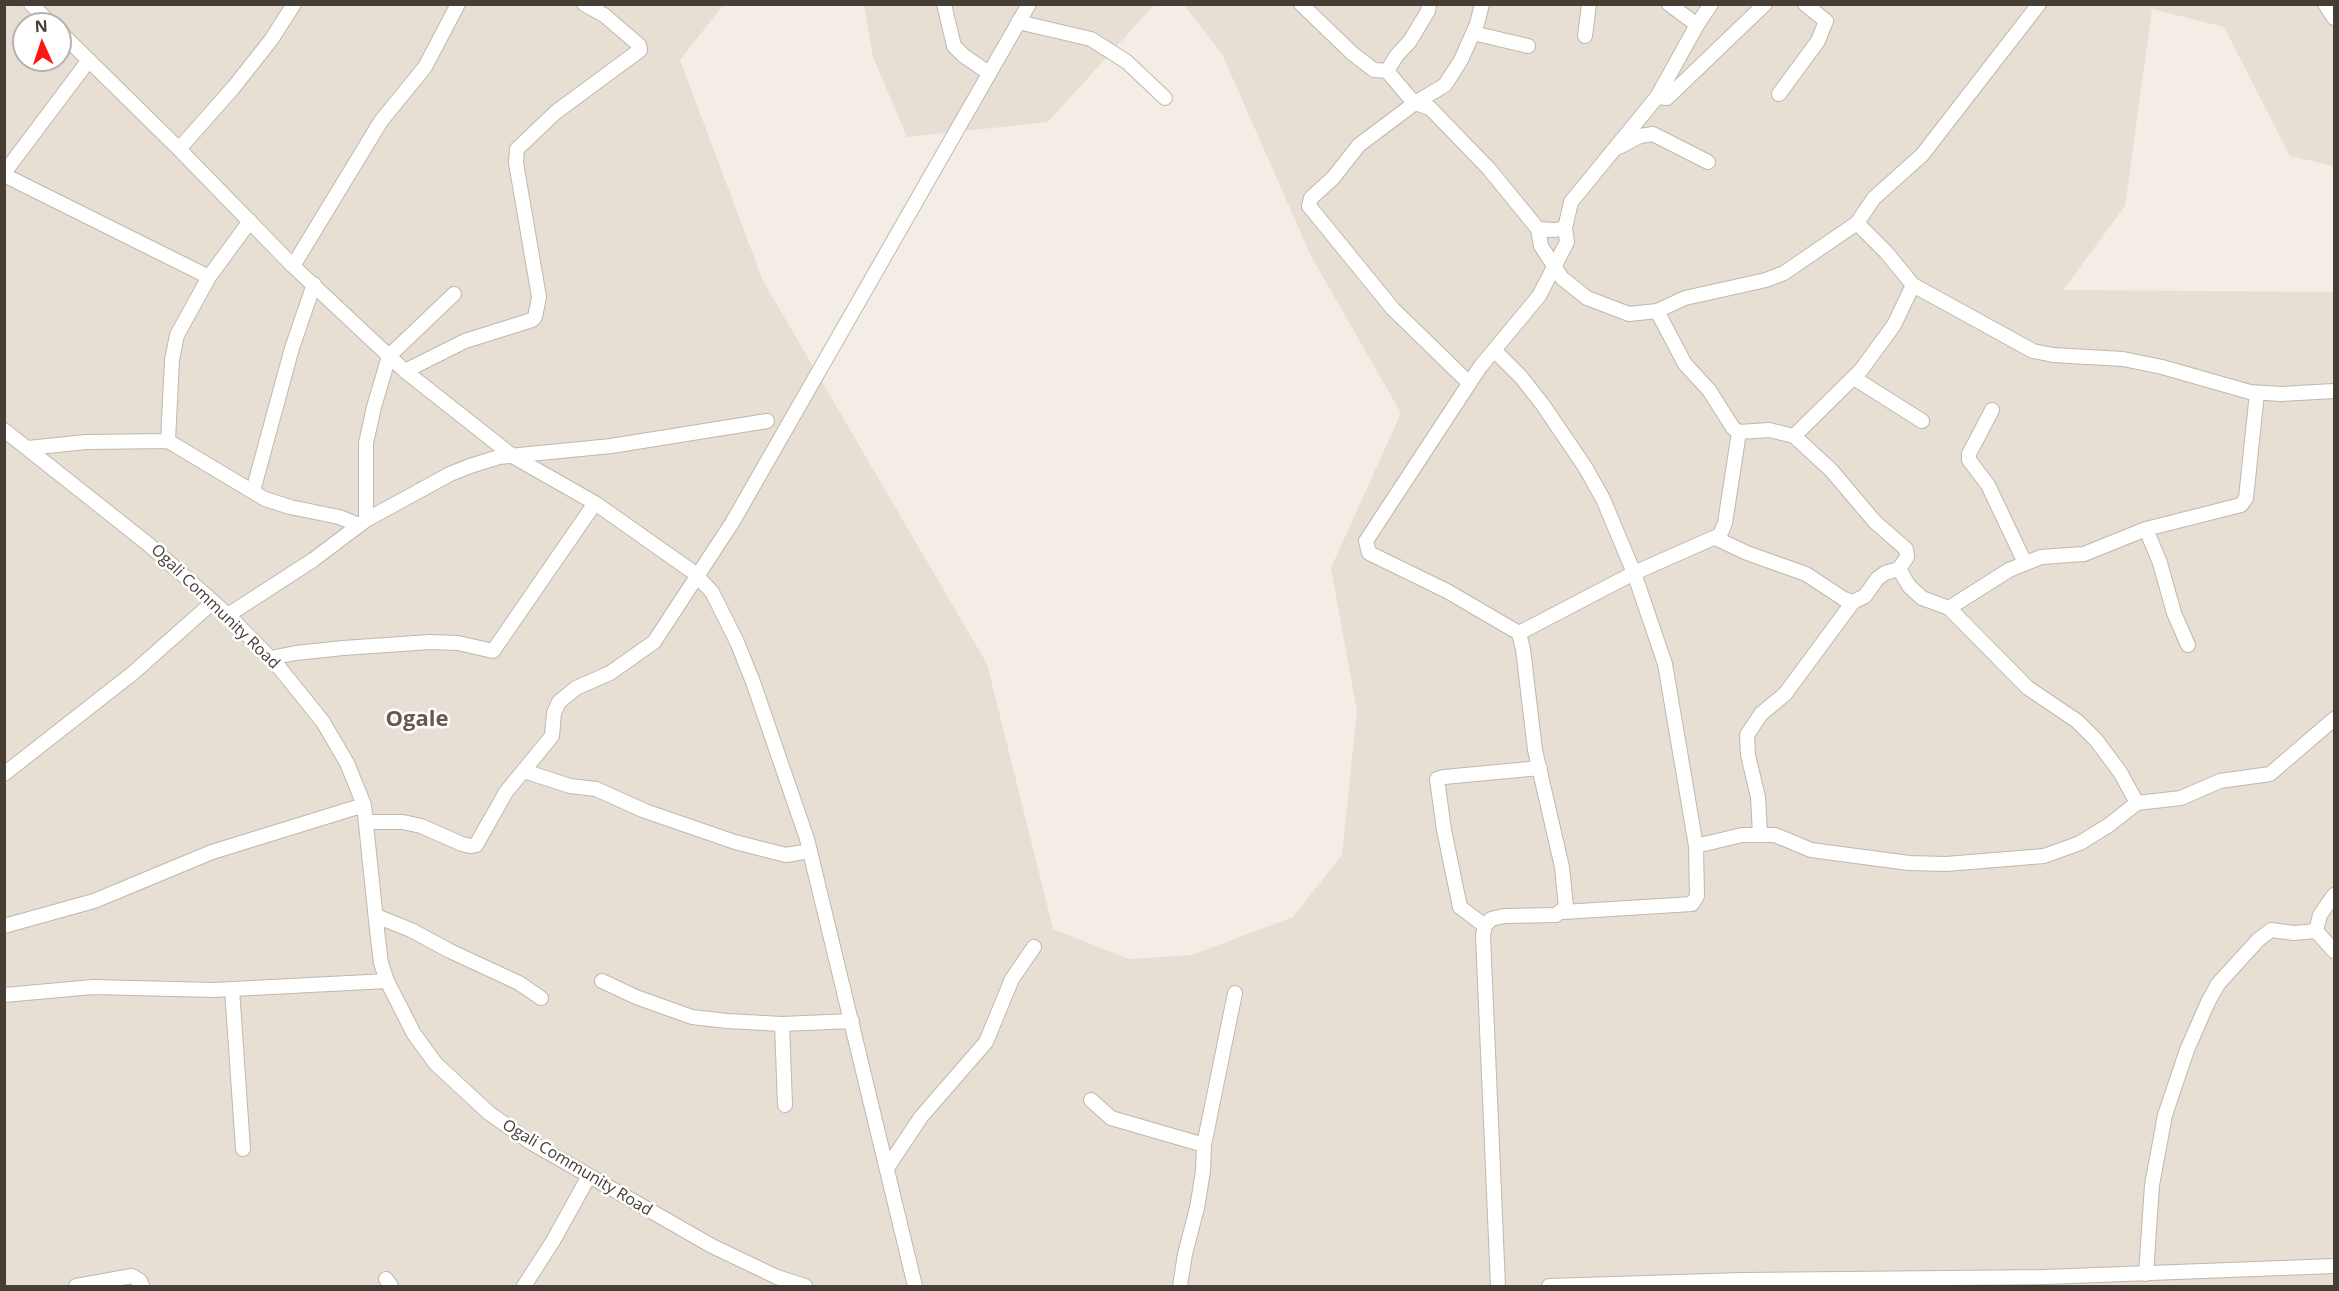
<!DOCTYPE html>
<style>
body{margin:0}
#map{position:relative;width:2339px;height:1291px;overflow:hidden;background:#f3ede6;font-family:"Open Sans",sans-serif}
canvas{display:block}
.frame{position:absolute;inset:0;border:6px solid #463d35;pointer-events:none}
.north{position:absolute;left:12px;top:12px;width:60px;height:60px;box-sizing:border-box;background:#fff;border:2px solid #b5b1ae;border-radius:50%;rotate:357deg;font-size:16px;font-weight:700;line-height:24px;text-align:center;color:#463d35}
.north::after{content:'';display:block;margin:auto;width:21px;height:27px;background:#fd1613;clip-path:polygon(50% 0,100% 100%,50% 72%,0 100%)}
</style>
<div id="map">
<canvas width="2339" height="1291"></canvas>
<div class="frame"></div>
<div class="north">N</div>
</div>
<script>
const ctx = document.querySelector('canvas').getContext('2d');
ctx.lineJoin = 'round';
function fill(path, color) {
  ctx.fillStyle = color;
  ctx.fill(path, 'evenodd');
}
function shape(rows) {
  const path = new Path2D();
  for (const r of rows) {
    path.moveTo(r[0], r[1]);
    for (let i = 2; i < r.length; i += 2) path.lineTo(r[i], r[i + 1]);
  }
  return path;
}
function trace(path, color, width, dash) {
  ctx.strokeStyle = color;
  ctx.lineWidth = width;
  ctx.lineCap = dash ? 'butt' : 'round';
  ctx.setLineDash(dash || []);
  ctx.stroke(path);
}
function label(font, color, halo, rows, align = 'center') {
  ctx.font = font + ' "Open Sans",sans-serif';
  ctx.lineWidth = 5;
  ctx.setLineDash([]);
  ctx.textBaseline = 'middle';
  ctx.strokeStyle = halo;
  ctx.fillStyle = color;
  for (const [text, x, y, turn = 0] of rows) {
    ctx.save();
    ctx.translate(x, y);
    ctx.rotate((+turn || 0) * Math.PI / 180);
    ctx.textAlign = isNaN(turn) ? turn : align;
    if (halo) ctx.strokeText(text, 0, 0);
    ctx.fillText(text, 0, 0);
    ctx.restore();
  }
}
const residential = shape([
 [5,5,723,5,680,60,763,281,987,664,1053,929,1129,959,1192,955,1293,917,1342,855,1357,711,1331,568,1401,413,1311,256,1222,54,1184,5,2334,5,2334,166,2290,156,2224,27,2152,9,2125,206,2063,290,2334,292,2334,1286,5,1286],
 [24,24,60,24,60,60,24,60],
 [864,5,1154,5,1048,122,907,137,873,57]
]);
const minor = shape([
 [31,4,51,24],
 [944,4,954,46,964,56,989,73],
 [1301,4,1353,54,1374,70,1387,71,1409,97,1415,103,1430,108,1489,169,1538,229,1555,230,1565,228],
 [1669,4,1697,25],
 [2325,4,2334,18],
 [1018,22,1091,39,1127,62,1165,98],
 [60,32,179,149,293,266,405,371,514,457,595,503,693,572,712,592,737,642,753,682,807,839,915,1286],
 [1473,33,1528,46],
 [1585,36,1589,4],
 [1387,71,1397,55,1410,41,1428,11,1429,4],
 [1779,94,1818,41,1826,21,1805,4],
 [1657,97,1667,98,1765,4],
 [1619,147,1640,136,1653,134,1708,162],
 [179,149,233,88,271,40,294,4],
 [4,173,89,60],
 [4,175,209,277],
 [1857,223,1886,252,1913,285,2033,351,2053,355,2123,359,2162,367,2250,392,2281,394,2334,391],
 [1538,229,1541,246,1562,278,1587,298,1629,314,1657,311,1685,298,1766,280,1784,273,1857,223,1874,198,1922,155,2039,4],
 [293,266,381,121,425,67,458,4],
 [1657,311,1685,364,1709,390,1733,428,1739,432,1769,430,1794,436,1831,470,1875,522,1906,549,1907,557,1899,569,1909,586,1922,598,1949,608],
 [1494,350,1521,377,1543,405,1585,467,1603,499,1634,573,1665,664,1696,846],
 [405,371,465,341,532,320,535,317,539,297,516,163,517,149,556,112,640,50,639,45,604,15,584,4],
 [1854,378,1922,421],
 [1469,383,1393,309,1309,206,1311,198,1333,178,1359,145,1415,103,1445,85,1461,60,1477,24,1482,4],
 [1992,410,1969,454,1969,460,1988,485,2025,563],
 [4,430,148,544,228,615,278,666,323,722,347,763,364,805,377,930,381,963,387,981,414,1034,436,1064,489,1113,530,1142,712,1246,777,1277,805,1286],
 [1794,436,1861,370,1894,325,1913,285],
 [168,441,172,360,177,335,209,277,250,221],
 [28,448,86,442,168,441,265,499,290,507,339,517,359,525],
 [253,491,292,348,314,284],
 [366,520,366,443,374,407,389,356,454,294],
 [2146,529,2160,563,2174,613,2188,645],
 [1715,538,1747,553,1806,574,1844,599,1853,602],
 [228,615,313,560,366,520,450,474,470,466,499,457,611,446,767,421],
 [1519,633,1634,573,1720,535,1725,523,1739,432],
 [270,658,296,653,343,648,430,642,458,643,493,651,595,503],
 [524,771,570,786,596,789,645,811,735,842,786,855,810,851],
 [4,774,133,673,213,602],
 [2137,803,2120,772,2096,740,2077,721,2028,688,1949,608,2009,570,2041,557,2084,554,2146,529,2241,505,2246,498,2257,393],
 [366,822,403,822,421,826,462,844,470,846,476,845,506,792,552,736,554,713,559,702,576,688,610,673,654,642,732,523,1029,4],
 [1760,834,1758,797,1748,755,1747,735,1761,714,1785,694,1853,602,1865,596,1877,579,1885,573,1899,569],
 [1563,912,1692,904,1697,896,1696,846,1742,835,1775,835,1811,850,1909,863,1946,864,2044,856,2080,843,2109,825,2137,803,2181,798,2220,781,2270,774,2334,719],
 [376,916,411,930,450,951,519,983,541,998],
 [4,926,94,901,212,852,364,805],
 [1485,926,1460,907,1444,830,1437,779,1444,777,1540,768],
 [2316,931,2320,915,2334,895],
 [602,981,636,997,692,1017,727,1021,782,1024,852,1021],
 [232,989,243,1149],
 [4,995,93,987,214,990,387,981],
 [782,1024,785,1105],
 [1091,1100,1111,1118,1204,1145],
 [887,1168,921,1117,986,1042,1012,979,1034,947],
 [2146,1274,2152,1185,2165,1115,2187,1050,2208,1002,2218,984,2258,940,2271,930,2294,933,2316,931,2334,951],
 [386,1279,391,1286],
 [76,1286,132,1276,140,1281,142,1286],
 [524,1286,553,1241,589,1176],
 [1180,1286,1185,1254,1197,1208,1203,1171,1204,1145,1235,993],
 [1498,1286,1483,935,1485,926,1491,919,1504,916,1556,915,1566,907,1562,867,1535,750,1523,649,1519,633,1447,591,1369,553,1366,541,1480,367,1539,296,1567,242,1565,228,1571,202,1657,97,1697,25,1711,4],
 [1549,1286,1743,1280,2045,1277,2334,1266]
]);
const streetNames = [
 ["Ogali Community Road",215,607,44],
 ["Ogali Community Road",577,1168,31]
];
const districtNames = [
 ["Ogale",417,720]
];
fill(residential, '#e7ded4');
trace(minor, '#c2b7ab', 16);
trace(minor, '#fff', 14);
label('16px', '#463d35', '#fff', streetNames);
label('bold 22px', '#69594c', '#fff', districtNames);
</script>
